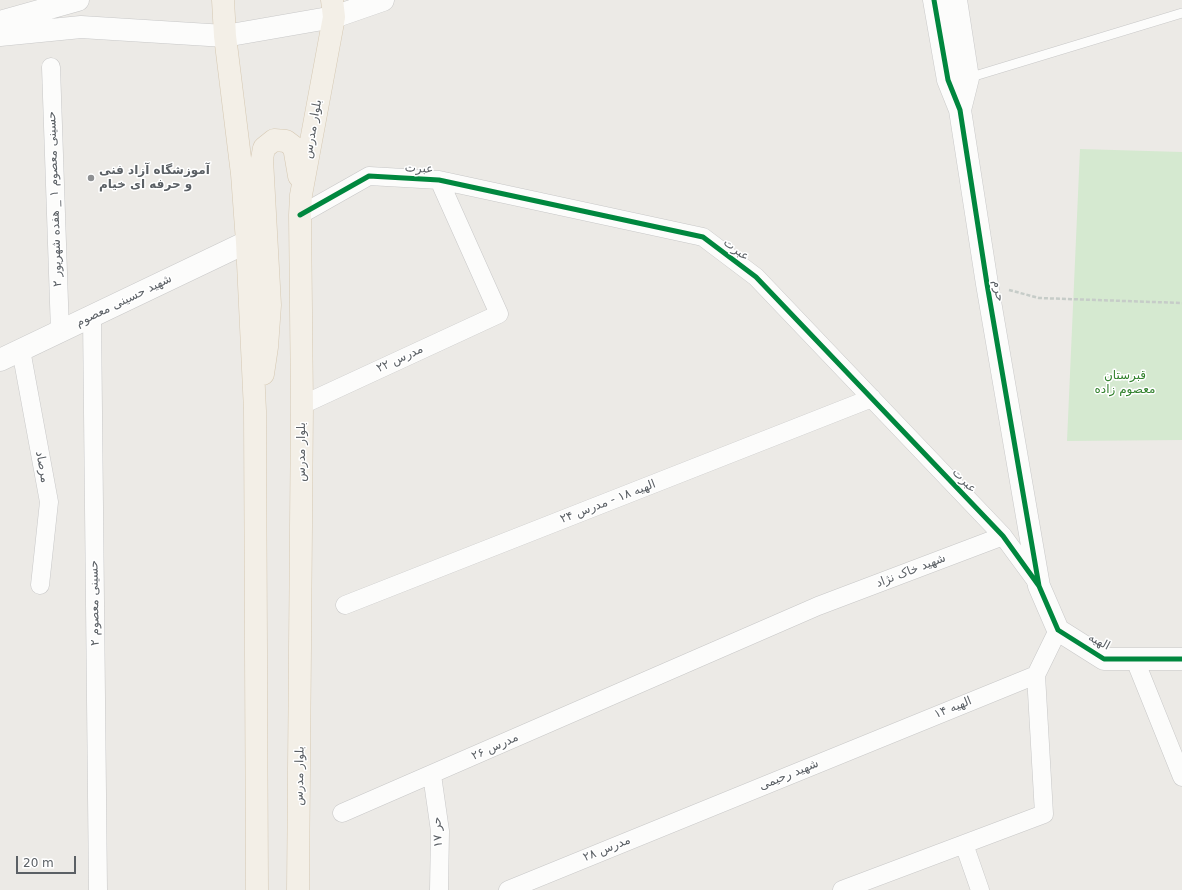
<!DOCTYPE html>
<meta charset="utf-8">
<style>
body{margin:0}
#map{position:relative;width:1182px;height:890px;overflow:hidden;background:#eceae6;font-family:"DejaVu Sans",sans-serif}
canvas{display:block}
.scale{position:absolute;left:16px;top:856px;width:60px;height:18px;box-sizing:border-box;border:2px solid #5b6065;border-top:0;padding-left:5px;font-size:12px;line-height:14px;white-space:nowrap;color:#5b6065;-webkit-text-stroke:3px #fff;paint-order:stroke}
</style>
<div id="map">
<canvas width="1182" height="890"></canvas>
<div class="scale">20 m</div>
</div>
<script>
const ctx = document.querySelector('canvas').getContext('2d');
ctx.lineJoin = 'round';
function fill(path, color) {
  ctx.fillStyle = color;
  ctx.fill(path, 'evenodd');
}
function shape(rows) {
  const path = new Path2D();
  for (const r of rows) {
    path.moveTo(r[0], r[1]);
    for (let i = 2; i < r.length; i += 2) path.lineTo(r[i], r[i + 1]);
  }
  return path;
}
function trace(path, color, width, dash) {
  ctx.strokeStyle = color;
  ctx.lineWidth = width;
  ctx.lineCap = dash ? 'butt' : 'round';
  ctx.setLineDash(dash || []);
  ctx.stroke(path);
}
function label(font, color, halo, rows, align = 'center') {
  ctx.font = font + ' "DejaVu Sans","Noto Sans Arabic",sans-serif';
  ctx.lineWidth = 3;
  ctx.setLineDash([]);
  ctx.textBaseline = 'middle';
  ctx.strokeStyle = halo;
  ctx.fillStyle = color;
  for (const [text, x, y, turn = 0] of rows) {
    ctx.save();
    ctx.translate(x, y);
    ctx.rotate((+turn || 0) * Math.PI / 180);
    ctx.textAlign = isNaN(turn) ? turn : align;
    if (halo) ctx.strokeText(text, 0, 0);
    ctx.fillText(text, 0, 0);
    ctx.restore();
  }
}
const green = shape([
 [1080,149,1182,152,1182,440,1067,441]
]);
const path = shape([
 [1009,290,1039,298,1182,303]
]);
const lane = shape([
 [968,78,1182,13]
]);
const street = shape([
 [51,67,60,332],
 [300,215,369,176,439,180,703,237,756,277,1003,536,1039,585],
 [92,316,98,890],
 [21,350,49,502,40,585],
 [302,405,499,314,439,180],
 [345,605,872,398],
 [1135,660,1182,777],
 [432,775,440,831,439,890],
 [342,813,818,606,1003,536],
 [964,844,980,890],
 [508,890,1036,675],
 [842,890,1044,814,1036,675,1058,630]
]);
const secondary = shape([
 [934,0,948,80,960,110,987,284,1039,586,1058,630,1104,659,1182,659],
 [956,0,968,78,960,110],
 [0,22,78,0],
 [0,35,81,27,225,36,334,17,383,0],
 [0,360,247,242]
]);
const primary = shape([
 [223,0,225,36,242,174,247,242,255,411,257,890],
 [263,374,267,347,270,305,262,159,264,148,274,140,286,141,294,147,299,176],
 [298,890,302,405,300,215,301,195,334,17,332,0]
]);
const cycleway = shape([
 [934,0,948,80,960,110,987,284,1039,586,1058,630,1104,659,1182,659],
 [300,215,369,176,439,180,703,237,756,277,1003,536,1039,586]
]);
const markers = [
 [91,178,4,"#8e9092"]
];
const streetNames = [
 ["بلوار مدرس",313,129,-80],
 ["عبرت",419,169,3],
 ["حسینی معصوم ۱ _ هفده شهریور ۲",55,199,-92],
 ["عبرت",736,250,37],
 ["حرم",998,291,80],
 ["شهید حسینی معصوم",124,301,-26],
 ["مدرس ۲۲",400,359,-25],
 ["بلوار مدرس",302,452,-90],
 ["مرصاد",42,467,80],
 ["عبرت",964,481,46],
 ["الهیه ۱۸ - مدرس ۲۴",608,502,-21],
 ["شهید خاک نژاد",911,571,-21],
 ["حسینی معصوم ۲",95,603,-91],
 ["الهیه",1099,642,28],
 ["الهیه ۱۴",953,708,-22],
 ["مدرس ۲۶",495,747,-24],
 ["شهید رحیمی",789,775,-22],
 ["بلوار مدرس",300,776,-89],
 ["حر ۱۷",438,832,-93],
 ["مدرس ۲۸",607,849,-22]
];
const poiNames = [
 ["آموزشگاه آزاد فنی",99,171],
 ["و حرفه ای خیام",99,185]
];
const parkNames = [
 ["قبرستان",1125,376],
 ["معصوم زاده",1125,390]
];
fill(green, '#d5e9d0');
trace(lane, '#c7c7c7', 10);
trace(street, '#c7c7c7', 19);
trace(secondary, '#c8c8c8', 23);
trace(primary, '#d5c8b2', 23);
trace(path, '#c6ccc8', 2.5, [4, 2]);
trace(lane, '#fcfcfb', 9);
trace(street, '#fcfcfb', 18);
trace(secondary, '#fcfcfb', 22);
trace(primary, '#f3efe7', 22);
trace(cycleway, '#00873e', 5);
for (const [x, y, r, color] of markers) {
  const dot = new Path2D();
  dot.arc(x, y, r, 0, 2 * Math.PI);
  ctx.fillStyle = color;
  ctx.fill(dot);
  trace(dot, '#fff', 1.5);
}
label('12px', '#5b6065', '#fff', streetNames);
label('bold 12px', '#5b6065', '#fff', poiNames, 'left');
label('12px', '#33822e', '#fff', parkNames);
</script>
